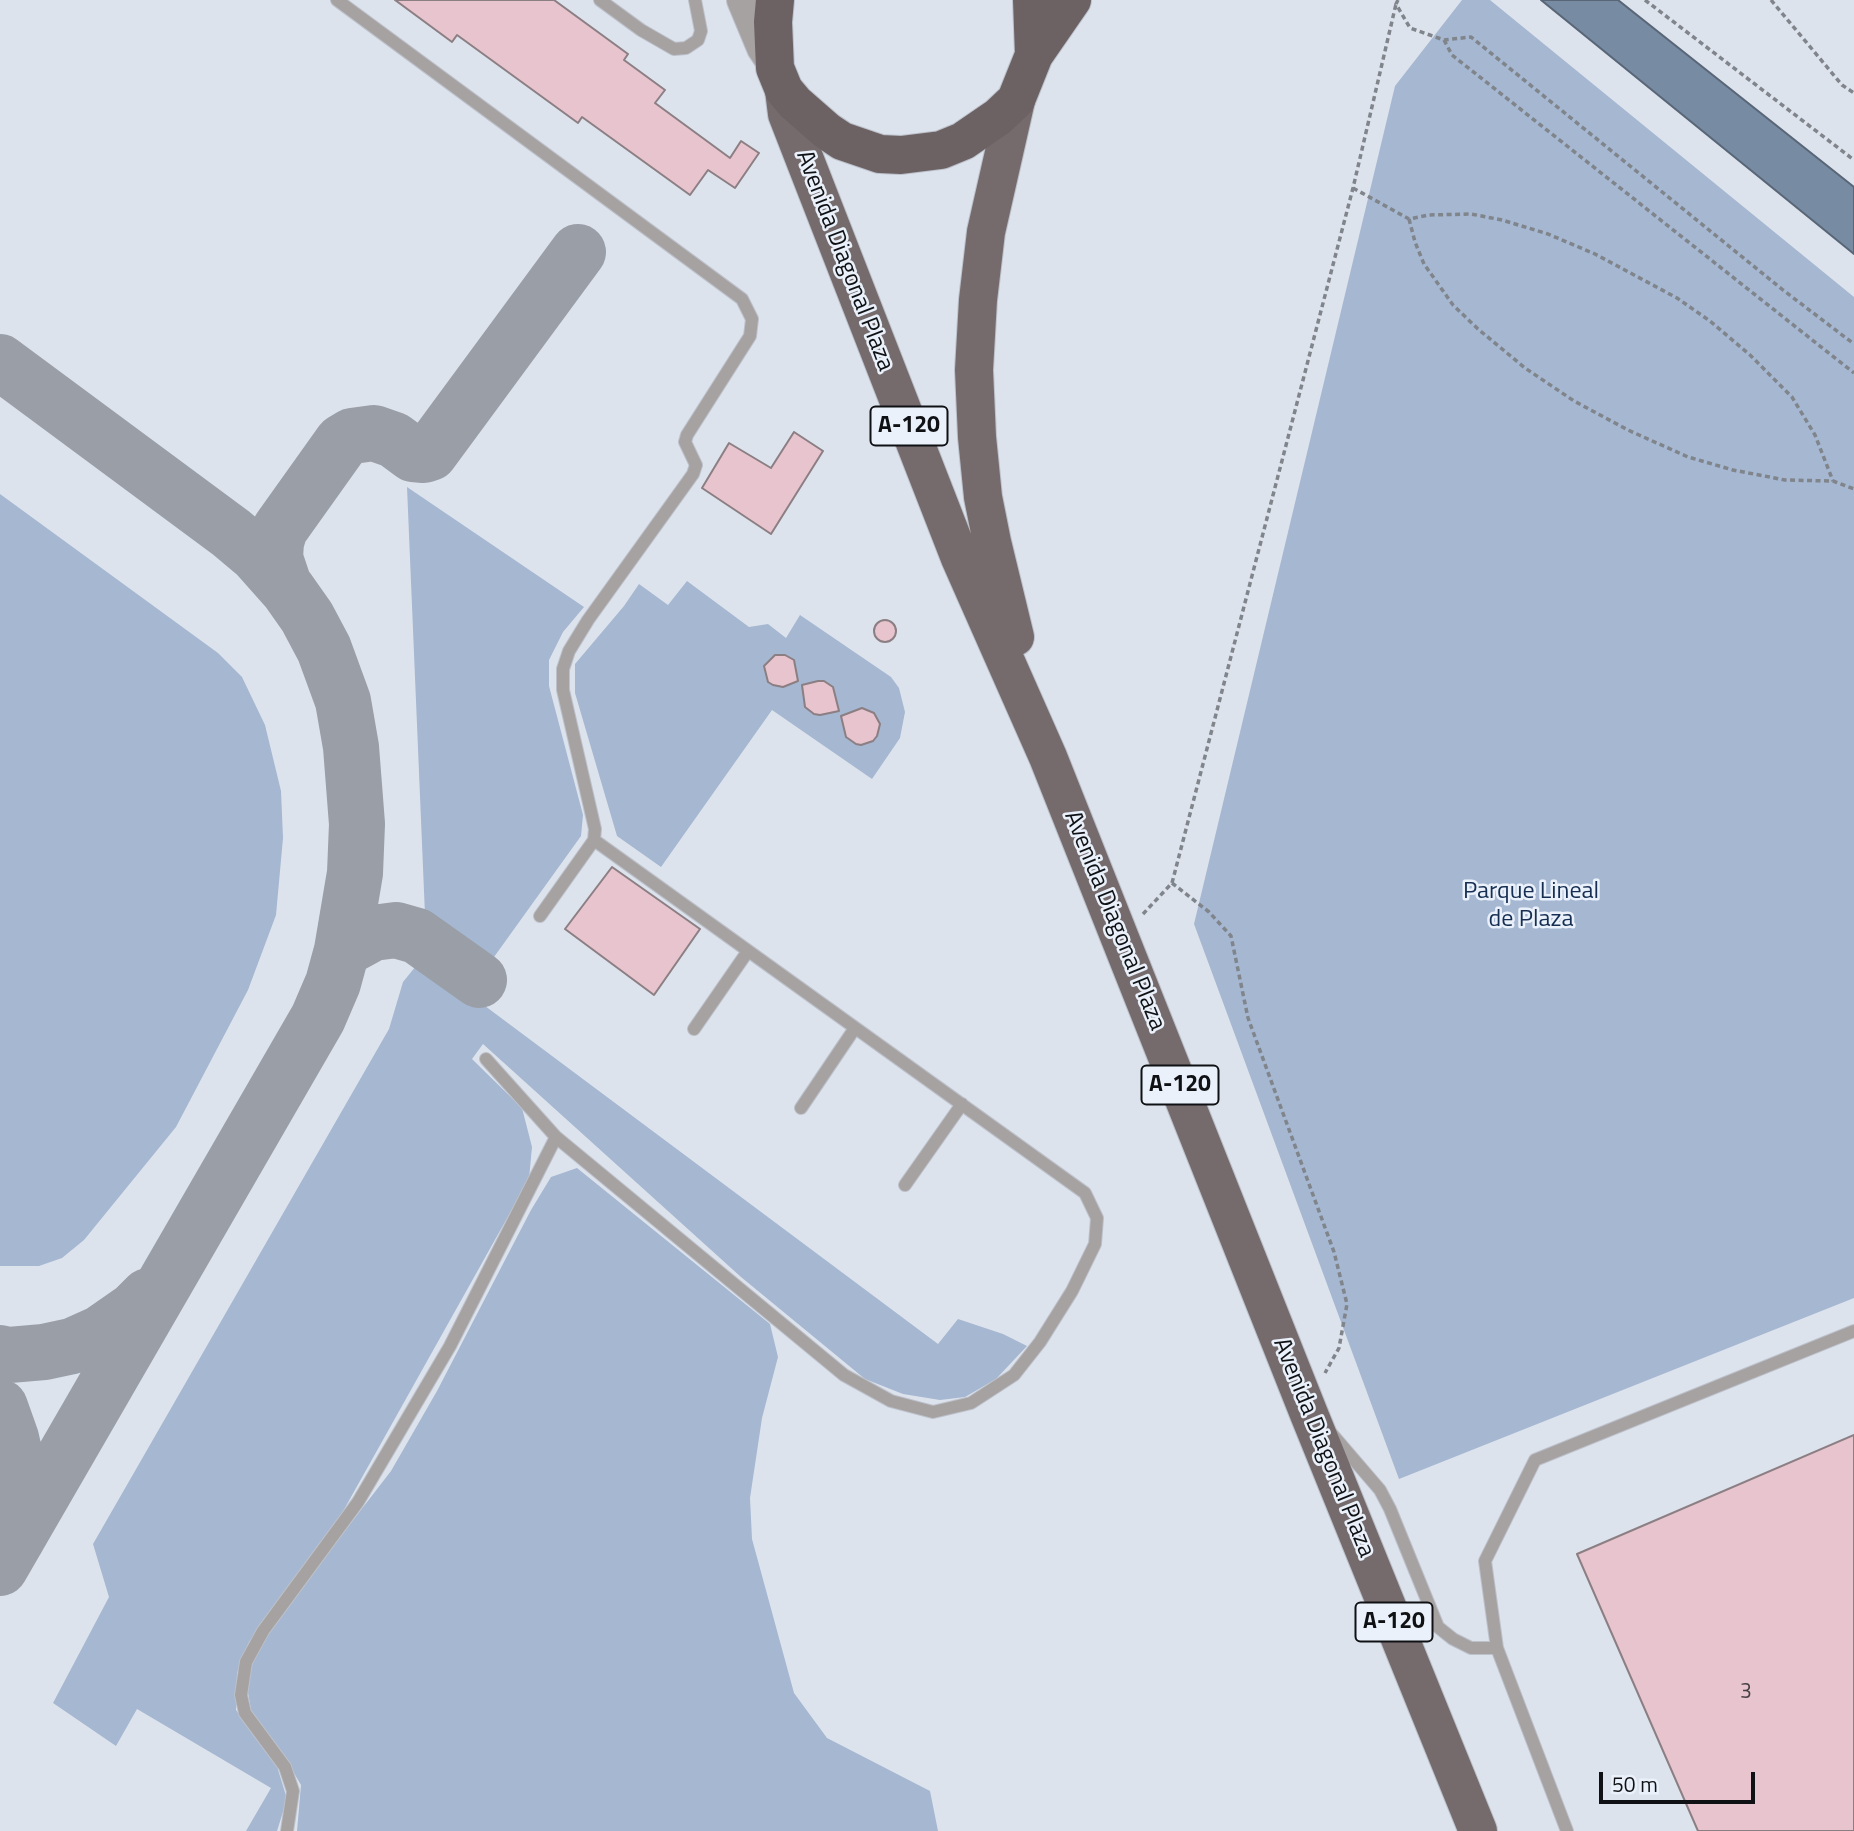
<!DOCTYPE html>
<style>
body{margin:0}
#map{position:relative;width:1854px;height:1831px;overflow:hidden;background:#dde3ed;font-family:"Titillium Web",sans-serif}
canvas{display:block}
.scale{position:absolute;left:1599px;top:1772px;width:156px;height:32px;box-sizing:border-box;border:4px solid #0f1114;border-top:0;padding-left:9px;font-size:21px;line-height:24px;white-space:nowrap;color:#0f1114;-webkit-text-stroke:5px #eaf1fa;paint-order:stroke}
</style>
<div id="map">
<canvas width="1854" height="1831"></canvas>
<div class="scale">50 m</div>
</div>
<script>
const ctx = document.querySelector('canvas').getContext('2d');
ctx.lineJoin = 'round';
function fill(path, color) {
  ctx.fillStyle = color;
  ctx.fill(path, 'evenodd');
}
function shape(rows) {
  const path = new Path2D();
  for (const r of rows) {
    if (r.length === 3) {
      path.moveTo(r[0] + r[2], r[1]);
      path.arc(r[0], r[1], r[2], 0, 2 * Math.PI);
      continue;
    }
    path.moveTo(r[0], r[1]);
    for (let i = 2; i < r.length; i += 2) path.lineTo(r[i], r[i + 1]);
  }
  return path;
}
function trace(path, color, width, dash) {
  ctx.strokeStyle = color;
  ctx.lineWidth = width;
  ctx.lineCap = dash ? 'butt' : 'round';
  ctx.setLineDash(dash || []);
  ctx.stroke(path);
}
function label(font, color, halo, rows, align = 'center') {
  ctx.font = font + ' "Titillium Web",sans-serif';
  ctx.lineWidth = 5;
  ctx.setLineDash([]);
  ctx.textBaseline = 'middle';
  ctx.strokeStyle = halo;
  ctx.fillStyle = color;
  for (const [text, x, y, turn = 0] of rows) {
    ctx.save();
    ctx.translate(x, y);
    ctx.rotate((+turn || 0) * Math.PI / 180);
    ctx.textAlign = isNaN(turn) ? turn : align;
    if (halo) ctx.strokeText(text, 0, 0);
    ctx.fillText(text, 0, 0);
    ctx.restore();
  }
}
const green = shape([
 [1462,0,1490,0,1854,297,1854,1298,1399,1479,1194,924,1395,86],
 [407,487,584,607,563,632,549,660,549,686,583,815,581,836,494,957,483,957,425,915],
 [0,494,218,653,242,677,265,725,281,791,283,838,276,915,248,990,176,1127,84,1240,62,1258,39,1266,0,1266],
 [687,581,749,627,768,624,786,638,800,615,891,677,899,688,905,712,900,738,872,779,772,710,661,867,617,836,575,693,575,664,624,606,639,584,668,605],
 [420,961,469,994,938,1344,958,1319,1003,1334,1027,1346,996,1379,965,1397,940,1400,903,1394,865,1379,741,1277,483,1044,472,1059,522,1108,532,1147,529,1179,337,1522,311,1564,249,1642,237,1673,236,1710,276,1763,287,1799,277,1831,246,1831,271,1788,137,1709,116,1746,53,1703,109,1597,93,1544,389,1029,403,982],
 [577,1168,770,1324,778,1357,762,1418,750,1498,752,1539,794,1693,827,1738,930,1791,938,1831,297,1831,301,1785,284,1756,251,1710,247,1687,253,1660,269,1629,391,1471,437,1391,531,1210,551,1177]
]);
const water = shape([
 [1541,0,1618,0,1854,187,1854,254,1541,0]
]);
const taxiway = shape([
 [0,362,231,533,256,554,288,590,307,617,324,649,343,701,351,747,357,824,355,873,342,950,333,983,318,1018,0,1568],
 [284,585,275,558,276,542,280,529,342,442,352,436,374,433,394,440,413,454,424,455,430,453,578,252],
 [342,950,373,933,396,930,417,936,479,980],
 [0,1353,9,1355,44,1352,72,1346,101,1333,134,1310,148,1296],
 [0,1407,11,1438,19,1473,17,1539]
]);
const building = shape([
 [395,0,554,0,628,54,624,60,665,90,655,103,730,158,741,141,759,153,735,188,708,170,690,195,582,117,578,123,457,35,452,42,395,0],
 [794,432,823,451,771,534,702,488,729,443,771,468,794,432],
 [885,631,11],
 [775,655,785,655,794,660,798,681,783,687,773,685,768,682,764,666,775,655],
 [818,681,824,681,833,687,839,711,820,715,814,714,805,707,802,685,818,681],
 [862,708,874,713,880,724,877,736,873,741,861,745,856,744,846,737,841,716,862,708],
 [612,867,700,929,654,995,565,929,612,867],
 [1854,1435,1854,1831,1698,1831,1577,1554,1854,1435]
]);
const path = shape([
 [1398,0,1396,4,1410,28,1444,40,1471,37,1783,290,1854,344],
 [1645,0,1854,160],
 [1771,0,1842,85,1854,93],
 [1444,40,1452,55,1854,373],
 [1353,188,1409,219,1429,215,1471,214,1502,220,1548,234,1595,254,1677,298,1710,321,1750,355,1792,397,1815,435,1833,481],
 [1409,219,1415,242,1424,264,1453,305,1478,329,1525,368,1574,401,1628,430,1688,457,1733,470,1785,480,1833,481,1854,489],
 [1172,883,1209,912,1231,936,1248,1018,1334,1252,1347,1304,1339,1348,1325,1373],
 [1143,914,1172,883,1353,188,1396,4]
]);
const service = shape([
 [337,0,742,299,752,319,750,336,687,435,685,442,696,465,693,474,588,620,569,651,563,669,563,690,595,829,594,840,540,916],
 [600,0,641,30,674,49,686,48,698,40,701,31,695,0],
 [694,1029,748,951],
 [486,1059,556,1137,844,1375,891,1401,933,1412,971,1403,1014,1375,1040,1342,1072,1291,1095,1244,1097,1218,1085,1193,594,840],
 [801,1108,855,1028],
 [905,1185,962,1104],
 [1331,1433,1380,1490,1390,1509,1438,1627,1453,1639,1471,1648,1497,1648],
 [287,1831,293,1791,285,1767,245,1713,241,1695,246,1662,263,1631,358,1502,450,1346,556,1137],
 [1567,1831,1497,1648,1485,1561,1535,1460,1854,1331]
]);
const tertiary = shape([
 [742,0,762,48,774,66]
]);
const primary = shape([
 [784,90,787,114,960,558,1048,757,1309,1414,1478,1831],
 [1015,637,992,542,983,497,977,437,974,370,978,300,986,232,1016,100]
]);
const trunk = shape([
 [775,0,773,22,775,68,784,90,795,103,827,131,842,141,880,154,901,155,941,150,963,141,998,117,1016,100,1034,55,1072,0],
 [1032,0,1034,55]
]);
const numberNames = [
 ["3",1746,1693]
];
const shields = [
 [909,426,77],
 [1180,1085,77],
 [1394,1622,77]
];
const shieldNames = [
 ["A-120",909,426],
 ["A-120",1180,1085],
 ["A-120",1394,1622]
];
const streetNames = [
 ["Avenida Diagonal Plaza",844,261,69],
 ["Avenida Diagonal Plaza",1114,921,68],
 ["Avenida Diagonal Plaza",1323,1448,68]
];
const parkNames = [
 ["Parque Lineal",1531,892],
 ["de Plaza",1531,920]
];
fill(green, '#a5b7d1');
fill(water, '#778ba2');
trace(water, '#586677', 2);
trace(taxiway, '#9a9ea6', 56);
fill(building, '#e7c4ce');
trace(building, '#8b7f83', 2);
trace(service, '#bcc1ca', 14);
trace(tertiary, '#bcc1ca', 32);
trace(primary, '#bcc1ca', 40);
trace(trunk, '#bcc1ca', 40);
trace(path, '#80848b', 3.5, [5, 3.5]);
trace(service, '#a7a2a2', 12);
trace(tertiary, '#a7a2a2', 30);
trace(primary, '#756b6d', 38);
trace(trunk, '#6c6264', 38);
label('21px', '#453e42', null, numberNames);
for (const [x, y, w] of shields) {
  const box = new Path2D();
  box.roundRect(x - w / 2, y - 19.5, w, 39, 5);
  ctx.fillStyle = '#eaf1fa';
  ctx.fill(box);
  trace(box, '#0f1114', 2);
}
label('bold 23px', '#0f1114', null, shieldNames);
label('24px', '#0f1114', '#eaf1fa', streetNames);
label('24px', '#152e52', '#eaf1fa', parkNames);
</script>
